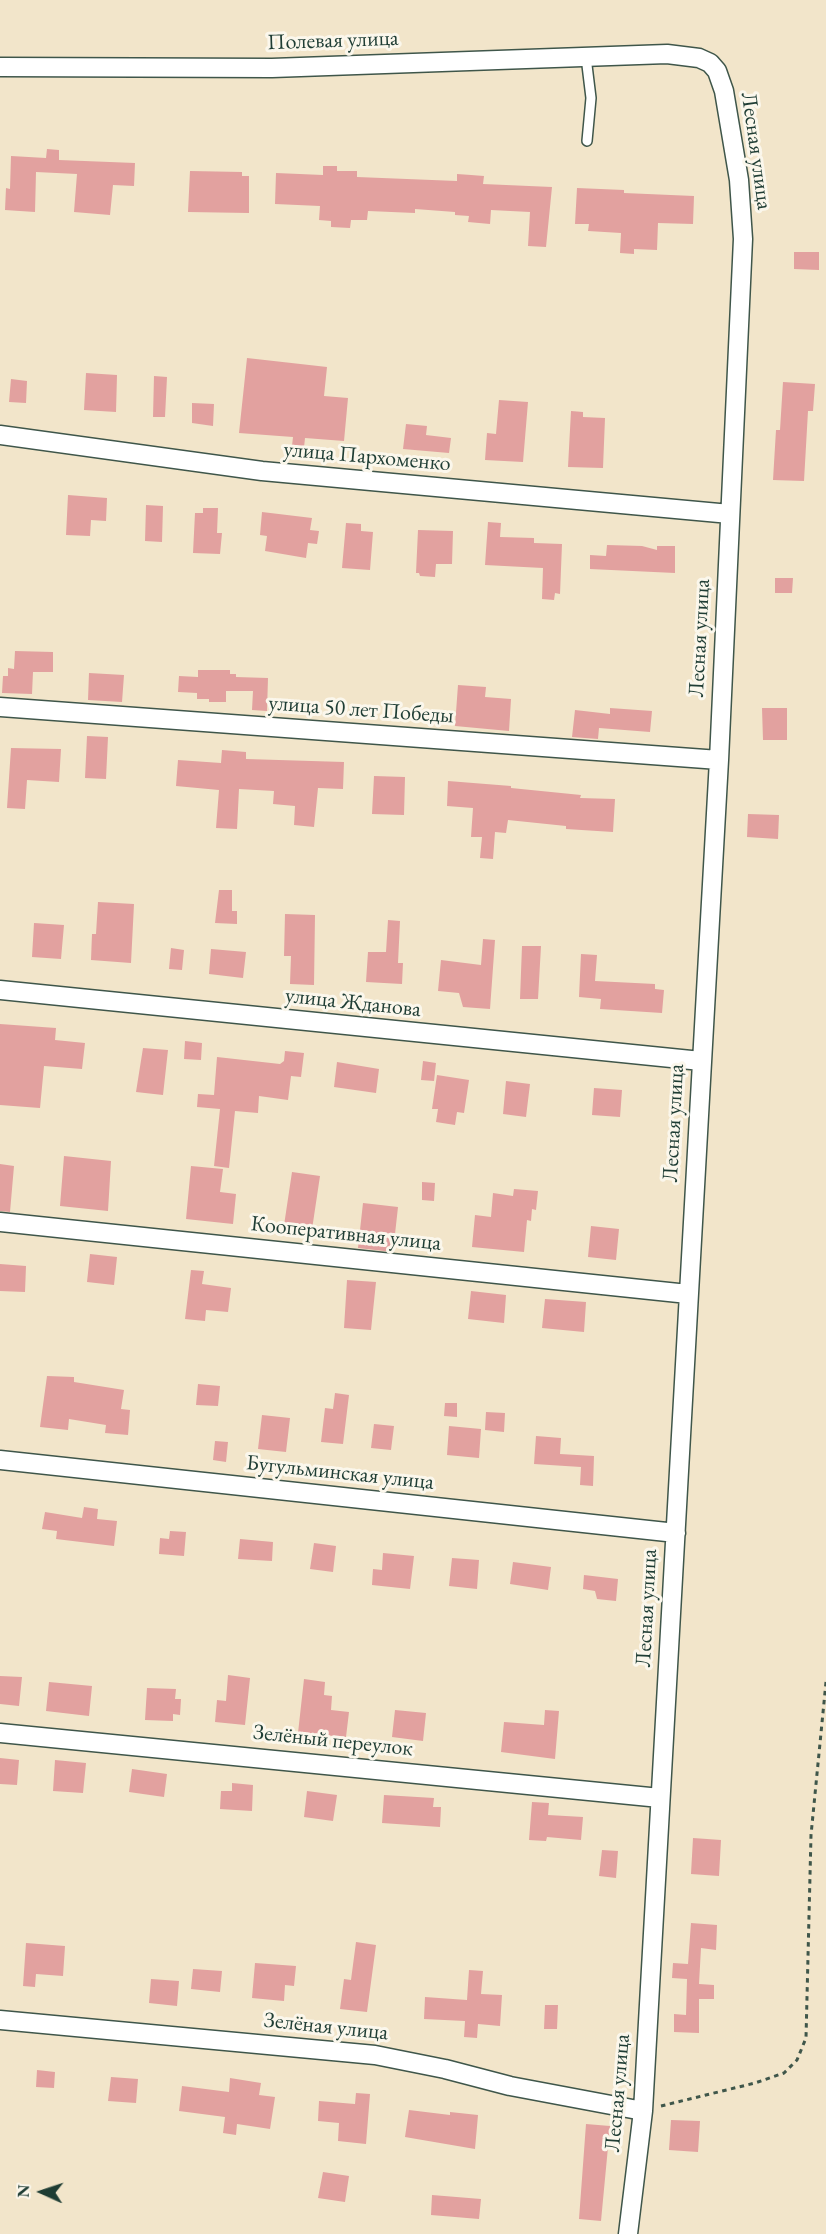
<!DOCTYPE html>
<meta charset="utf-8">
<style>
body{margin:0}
#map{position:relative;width:826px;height:2234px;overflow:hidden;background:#f2e5ca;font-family:"EB Garamond",serif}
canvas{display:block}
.north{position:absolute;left:12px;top:2162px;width:60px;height:60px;-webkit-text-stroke:4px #fbf7ec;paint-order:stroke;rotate:273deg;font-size:16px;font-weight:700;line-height:24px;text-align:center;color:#1f3d34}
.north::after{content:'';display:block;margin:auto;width:21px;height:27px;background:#1f3d34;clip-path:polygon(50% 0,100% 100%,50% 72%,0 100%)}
</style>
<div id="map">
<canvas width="826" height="2234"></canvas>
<div class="north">N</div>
</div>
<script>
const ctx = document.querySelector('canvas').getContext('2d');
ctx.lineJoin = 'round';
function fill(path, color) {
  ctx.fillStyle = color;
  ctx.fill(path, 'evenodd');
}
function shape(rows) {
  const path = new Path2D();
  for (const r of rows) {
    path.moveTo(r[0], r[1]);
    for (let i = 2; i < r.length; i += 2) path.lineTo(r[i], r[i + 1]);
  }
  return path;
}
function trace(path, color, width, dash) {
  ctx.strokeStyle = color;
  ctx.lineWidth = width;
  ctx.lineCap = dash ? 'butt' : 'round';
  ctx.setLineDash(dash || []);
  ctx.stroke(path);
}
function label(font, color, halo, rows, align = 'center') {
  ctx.font = font + ' "EB Garamond",serif';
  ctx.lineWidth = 6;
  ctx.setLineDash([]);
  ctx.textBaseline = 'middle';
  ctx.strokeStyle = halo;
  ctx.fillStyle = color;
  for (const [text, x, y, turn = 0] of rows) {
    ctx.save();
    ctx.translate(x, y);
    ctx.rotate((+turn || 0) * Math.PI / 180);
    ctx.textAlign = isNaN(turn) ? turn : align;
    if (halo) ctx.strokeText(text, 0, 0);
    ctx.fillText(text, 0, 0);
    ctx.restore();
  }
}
const building = shape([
 [47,149,59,150,59,160,135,163,134,186,113,185,110,215,74,212,77,174,36,172,35,212,5,210,6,188,10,189,11,156,46,158],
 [323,166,337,166,337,171,357,171,357,177,457,181,457,174,471,175,484,176,483,184,552,187,546,247,528,246,530,212,491,210,490,224,468,222,469,216,455,215,455,212,415,209,415,213,368,211,367,220,351,220,350,228,331,227,331,221,319,220,320,206,275,204,276,173,323,175],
 [190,171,242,172,242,176,249,176,249,213,188,212],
 [577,188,624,190,624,193,694,196,693,224,658,223,657,250,634,249,634,254,620,253,621,233,588,231,589,224,575,224],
 [794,252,819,252,819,270,794,269],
 [247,358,327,367,324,396,348,398,344,441,305,438,303,457,291,455,293,437,239,433],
 [86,373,117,375,116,412,84,410],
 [154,376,167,377,165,417,153,417],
 [11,379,27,381,26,403,9,402],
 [783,382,815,384,813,411,808,411,804,481,773,480,776,430,780,430],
 [499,400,528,402,523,462,485,460,487,433,496,434],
 [192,403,214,404,213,426,192,423],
 [571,411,583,412,583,417,605,418,603,468,568,467],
 [406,424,427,426,426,435,451,438,449,453,403,449],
 [68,495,107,498,106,521,91,520,90,536,66,535],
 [146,505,163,506,162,542,145,541],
 [203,508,218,508,217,533,222,533,220,554,193,553,195,513,203,513],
 [262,512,312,518,310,530,319,531,317,544,308,543,306,558,265,551,267,536,260,535],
 [488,522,501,523,500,537,534,538,534,543,562,544,560,594,555,593,554,600,542,599,543,568,485,565],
 [346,523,361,524,361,531,373,532,370,570,342,568],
 [418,530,453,531,452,564,436,564,435,577,420,576,419,573,416,573],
 [607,545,642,546,657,550,657,546,675,546,675,573,590,569,590,555,606,556],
 [775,578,793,578,792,593,775,593],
 [15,651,53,652,53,672,33,672,32,694,2,693,3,676,8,676,8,668,14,669],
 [198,670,230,670,230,674,236,674,236,677,268,678,267,711,252,710,253,691,226,691,226,702,209,702,209,699,197,699,197,693,178,692,179,676,198,677],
 [89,673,124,675,122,702,88,700],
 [458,685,486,687,485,697,511,699,509,731,455,726],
 [610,708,652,711,650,732,599,728,598,739,572,737,575,710,610,714],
 [762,708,787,708,787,740,763,740],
 [87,736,108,737,106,779,85,778],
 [11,748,61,749,59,782,27,780,25,809,7,808],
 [222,750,246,752,246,759,344,762,343,789,318,788,314,827,294,825,295,806,273,804,274,791,239,789,237,829,216,828,219,790,176,786,178,760,221,763],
 [374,776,405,777,404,815,372,814],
 [448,781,511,786,511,788,581,795,580,798,615,799,613,832,566,829,566,826,508,820,506,833,495,832,493,859,480,858,482,837,471,837,473,808,447,806],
 [748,814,779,815,778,839,747,837],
 [219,890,232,890,232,911,237,911,237,924,215,923],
 [98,902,134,904,131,963,91,960,92,934,96,934],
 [285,914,315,915,314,985,290,984,291,956,284,956],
 [388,920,400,921,398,963,403,963,402,984,366,982,368,952,386,952],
 [34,923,64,925,61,959,32,957],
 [483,939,495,940,490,1009,463,1007,459,993,438,991,441,960,481,965],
 [522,946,541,946,538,999,520,999],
 [171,948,184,950,182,970,169,969],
 [211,949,246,952,243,978,209,974],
 [581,954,597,955,595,981,655,984,655,989,664,990,662,1013,600,1009,601,999,579,997],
 [0,1024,56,1028,55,1040,85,1043,82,1069,44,1066,40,1108,0,1105],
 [185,1041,202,1043,201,1060,184,1059],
 [143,1048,168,1050,163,1095,136,1092],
 [285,1051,304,1053,301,1077,291,1076,288,1100,259,1096,258,1113,235,1111,229,1168,214,1166,220,1109,197,1107,198,1094,214,1095,217,1057,280,1064,284,1061],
 [423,1061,436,1063,434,1081,421,1080],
 [337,1062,379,1069,376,1093,334,1087],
 [437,1075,469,1080,464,1113,457,1112,455,1125,436,1122,438,1109,432,1109],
 [506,1081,530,1084,526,1117,503,1114],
 [594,1088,622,1090,620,1117,592,1115],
 [64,1156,111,1161,108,1211,60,1206],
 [0,1164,14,1166,10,1212,0,1211],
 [191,1166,223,1169,220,1192,236,1194,233,1224,186,1219],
 [292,1172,320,1176,311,1236,283,1232],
 [422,1182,435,1183,434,1201,422,1200],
 [514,1189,538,1191,536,1210,532,1209,531,1221,527,1220,524,1252,472,1247,475,1215,491,1217,493,1193,513,1196],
 [363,1203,398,1207,393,1252,358,1248],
 [591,1226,619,1229,616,1260,588,1257],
 [90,1254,117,1257,114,1285,87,1282],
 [0,1264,26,1266,25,1292,0,1291],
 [191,1270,204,1271,202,1284,231,1288,228,1312,206,1310,205,1321,185,1319],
 [347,1280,376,1282,371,1330,344,1328],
 [471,1291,506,1295,504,1323,468,1319],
 [545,1299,586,1302,584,1332,542,1328],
 [47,1376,74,1377,74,1382,124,1390,121,1409,130,1410,128,1435,105,1433,106,1425,69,1419,68,1430,40,1427],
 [198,1384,220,1386,218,1406,196,1405],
 [335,1393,349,1395,343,1444,321,1442,325,1408,333,1409],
 [445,1403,457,1403,457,1417,444,1416],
 [486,1412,505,1413,504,1432,485,1430],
 [262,1415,290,1418,286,1452,258,1449],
 [374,1424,394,1426,391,1450,371,1448],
 [449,1426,481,1429,479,1458,447,1455],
 [536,1436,561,1438,560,1454,594,1456,593,1486,580,1485,581,1467,534,1464],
 [215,1441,228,1442,226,1462,213,1460],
 [84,1507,98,1509,97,1519,117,1521,114,1546,56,1539,57,1531,42,1529,45,1512,82,1518],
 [170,1531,186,1532,184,1556,159,1554,160,1538,169,1539],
 [240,1539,273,1542,272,1561,238,1559],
 [314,1543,336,1546,333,1572,310,1569],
 [383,1553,414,1556,410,1589,372,1585,373,1569,382,1570],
 [452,1558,479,1560,477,1589,449,1586],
 [513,1562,551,1567,548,1590,510,1584],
 [584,1575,618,1579,616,1601,597,1599,595,1591,583,1589],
 [228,1675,250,1678,245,1725,215,1722,217,1700,226,1701],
 [0,1676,22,1677,19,1706,0,1704],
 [304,1679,325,1682,324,1695,332,1696,331,1710,349,1712,346,1737,298,1733],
 [49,1682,92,1686,89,1716,46,1711],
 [147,1688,176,1689,175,1699,181,1699,180,1715,173,1714,173,1721,145,1720],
 [395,1710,426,1713,423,1741,392,1737],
 [545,1710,559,1711,555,1759,501,1752,504,1722,544,1725],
 [0,1758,19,1760,17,1785,0,1784],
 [55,1760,86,1763,83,1793,53,1791],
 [132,1769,167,1774,164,1797,129,1792],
 [232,1783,253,1785,252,1811,220,1809,221,1791,232,1791],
 [307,1791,337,1795,333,1821,304,1817],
 [384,1795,434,1798,433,1807,441,1807,440,1827,382,1823],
 [532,1802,549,1803,548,1815,583,1817,581,1840,547,1837,546,1841,529,1840],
 [693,1838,721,1840,719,1876,691,1874],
 [602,1850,618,1851,616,1878,599,1876],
 [691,1923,717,1925,716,1950,701,1948,699,1984,714,1985,714,1999,699,1999,699,2033,674,2032,674,2014,686,2015,687,1979,672,1978,673,1963,688,1964],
 [356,1942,376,1945,367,2012,340,2009,344,1979,351,1980],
 [26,1943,65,1946,63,1976,36,1974,35,1987,23,1986],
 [255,1963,296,1966,294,1986,285,1985,284,2001,252,1998],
 [193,1969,222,1971,220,1992,191,1989],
 [469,1970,483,1971,481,1994,502,1995,500,2026,478,2024,477,2038,464,2037,465,2021,424,2019,425,1997,467,2000],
 [151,1979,179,1981,177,2006,149,2003],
 [545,2005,558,2005,557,2029,544,2029],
 [37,2070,55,2072,54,2088,36,2087],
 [111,2077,138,2079,136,2103,108,2101],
 [230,2078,261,2083,259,2095,275,2097,270,2129,237,2124,236,2135,223,2133,225,2117,179,2111,182,2086,229,2092],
 [356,2093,370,2094,366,2144,338,2141,339,2123,318,2121,319,2101,355,2104],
 [409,2110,450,2115,450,2112,478,2115,475,2149,405,2137],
 [671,2120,700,2121,698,2152,669,2150],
 [586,2124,610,2126,601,2221,579,2219],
 [323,2172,349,2176,345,2202,318,2198],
 [432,2195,481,2199,479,2219,431,2215]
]);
const path = shape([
 [661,2106,755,2083,784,2073,797,2060,806,2038,811,1835,826,1682]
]);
const service = shape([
 [586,57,591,98,587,141]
]);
const minor = shape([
 [0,67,272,68,667,54,699,58,710,63,717,71,724,91,739,180,743,239,719,760,643,2111,628,2234],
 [0,435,262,471,730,514],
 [0,707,719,760],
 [0,990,701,1061],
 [0,1222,688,1294],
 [0,1460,676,1533],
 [0,1733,660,1798],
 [0,2020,375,2055,445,2069,510,2086,643,2111]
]);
const streetNames = [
 ["Полевая улица",333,41,-2],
 ["Лесная улица",756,151,82],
 ["улица Пархоменко",367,457,5],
 ["Лесная улица",700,638,-87],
 ["улица 50 лет Победы",361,710,4],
 ["улица Жданова",353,1003,6],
 ["Лесная улица",674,1123,-87],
 ["Кооперативная улица",346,1234,6],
 ["Бугульминская улица",340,1473,6],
 ["Лесная улица",647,1608,-87],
 ["Зелёный переулок",333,1741,6],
 ["Зелёная улица",326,2027,6],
 ["Лесная улица",618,2093,-85]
];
fill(building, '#e2a19f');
trace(service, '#3f564a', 12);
trace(minor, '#3f564a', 21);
trace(path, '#3f564a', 3, [4.5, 4.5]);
trace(service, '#fff', 9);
trace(minor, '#fff', 18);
label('22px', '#1f3d34', '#fbf7ec', streetNames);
</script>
